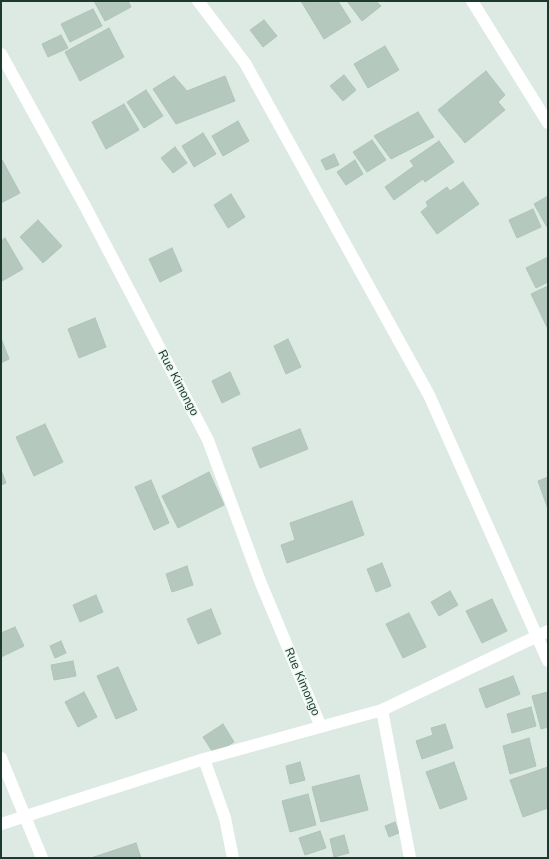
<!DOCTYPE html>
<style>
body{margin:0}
#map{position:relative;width:549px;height:859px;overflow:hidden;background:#dceae3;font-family:Arial,sans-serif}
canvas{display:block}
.frame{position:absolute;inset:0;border:2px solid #1d3a30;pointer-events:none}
</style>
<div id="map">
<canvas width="549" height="859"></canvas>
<div class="frame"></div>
</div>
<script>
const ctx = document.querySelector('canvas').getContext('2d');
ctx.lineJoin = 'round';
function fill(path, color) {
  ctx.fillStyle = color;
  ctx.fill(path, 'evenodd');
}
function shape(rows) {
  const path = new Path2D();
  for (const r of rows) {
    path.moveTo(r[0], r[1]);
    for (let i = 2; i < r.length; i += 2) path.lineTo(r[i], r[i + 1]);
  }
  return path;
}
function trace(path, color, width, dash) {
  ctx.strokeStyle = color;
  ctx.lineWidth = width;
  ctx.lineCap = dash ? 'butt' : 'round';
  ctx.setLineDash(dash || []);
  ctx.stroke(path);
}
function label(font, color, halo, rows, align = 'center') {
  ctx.font = font + ' Arial,sans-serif';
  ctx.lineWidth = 3;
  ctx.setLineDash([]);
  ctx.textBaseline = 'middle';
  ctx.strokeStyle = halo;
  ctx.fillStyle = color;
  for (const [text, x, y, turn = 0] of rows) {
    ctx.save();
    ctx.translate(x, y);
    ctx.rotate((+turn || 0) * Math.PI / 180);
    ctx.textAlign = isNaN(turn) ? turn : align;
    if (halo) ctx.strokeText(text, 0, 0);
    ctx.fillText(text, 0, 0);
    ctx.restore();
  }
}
const building = shape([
 [94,1,128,1,131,7,105,21,94,1],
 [301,1,338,1,351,22,324,39,301,1],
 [347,1,376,1,381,6,362,21,347,1],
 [93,9,102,26,70,42,61,24,93,9],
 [264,20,277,36,263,47,250,30,264,20],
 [109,28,124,57,80,81,65,52,109,28],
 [61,35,68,48,48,57,42,44,61,35],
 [385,46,399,70,368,88,354,64,385,46],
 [486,71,505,95,498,102,505,110,465,143,438,110,486,71],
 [344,75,356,90,343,101,330,86,344,75],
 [174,76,187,91,225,76,235,101,176,124,153,89,174,76],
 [146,90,163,116,144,128,127,102,146,90],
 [124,104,139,130,106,149,92,122,124,104],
 [418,112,434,137,391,159,374,136,418,112],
 [238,121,249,141,223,156,212,136,238,121],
 [203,133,216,154,194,167,182,146,203,133],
 [372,140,386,160,367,172,353,152,372,140],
 [439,141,454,162,425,182,423,179,394,200,385,187,414,166,410,161,439,141],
 [175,147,187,163,173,173,161,158,175,147],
 [334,154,339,165,326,170,321,160,334,154],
 [1,158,20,193,1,203,1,158],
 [355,160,363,174,346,185,337,172,355,160],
 [463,182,479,204,437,234,421,212,428,206,426,202,447,187,450,191,463,182],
 [231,194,245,217,228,228,214,205,231,194],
 [548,196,548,227,547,227,534,204,548,196],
 [533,209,541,227,517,238,509,220,533,209],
 [38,220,62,246,43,263,20,237,38,220],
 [5,238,23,269,2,281,1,241,5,238],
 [172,248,182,271,160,282,149,259,172,248],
 [548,257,548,282,536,288,526,268,548,257],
 [548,286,548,329,531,294,548,286],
 [95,318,106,347,79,358,68,329,95,318],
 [1,338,9,359,1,363,1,338],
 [288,339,301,367,286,374,274,346,288,339],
 [230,372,240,394,222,403,212,381,230,372],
 [45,424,63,462,34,476,16,437,45,424],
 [300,429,308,449,260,468,252,448,300,429],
 [1,470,6,483,1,485,1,470],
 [209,472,224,505,178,528,162,496,209,472],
 [548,477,548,509,538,481,548,477],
 [151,480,169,523,154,530,135,487,151,480],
 [352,501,364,535,287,563,281,545,295,540,290,523,352,501],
 [382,563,391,586,376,592,367,569,382,563],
 [187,566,193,585,172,592,166,574,187,566],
 [450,591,458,605,439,616,431,602,450,591],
 [96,595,103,612,80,622,73,605,96,595],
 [492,599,507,631,482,643,466,611,492,599],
 [211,609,221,634,198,644,187,619,211,609],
 [409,613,426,647,403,658,386,624,409,613],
 [15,627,24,646,1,657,1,633,15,627],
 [61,641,66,653,55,658,50,646,61,641],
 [73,661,76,676,54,680,51,665,73,661],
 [118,667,137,710,116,719,97,676,118,667],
 [513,676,520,694,486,708,479,689,513,676],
 [84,692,97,717,78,727,65,702,84,692],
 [548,692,548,727,541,729,532,696,548,692],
 [531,707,536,726,512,733,507,714,531,707],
 [223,724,234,742,214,754,203,737,223,724],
 [445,724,453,748,422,759,416,741,433,735,431,728,445,724],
 [529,738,536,766,510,774,503,746,529,738],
 [300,762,305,780,290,784,286,766,300,762],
 [454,762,467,799,440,809,426,772,454,762],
 [548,767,548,808,523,817,510,780,548,767],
 [359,775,368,810,321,822,312,787,359,775],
 [308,794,316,825,290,832,282,801,308,794],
 [395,822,399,833,389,837,385,826,395,822],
 [320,831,326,848,305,855,299,838,320,831],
 [344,835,349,853,334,857,330,839,344,835],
 [136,843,141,858,91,858,136,843]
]);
const minor = shape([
 [198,1,245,63,429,395,548,661],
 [472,1,548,123],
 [1,54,85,206,208,440,260,581,321,727],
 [382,710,410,858],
 [1,758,42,858],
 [204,759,225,818,233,858],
 [1,824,204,759,382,710,548,631]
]);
const streetNames = [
 ["Rue Kimongo",178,383,62],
 ["Rue Kimongo",302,682,67]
];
fill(building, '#b4c8be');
trace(building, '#aec4b9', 1);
trace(minor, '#fff', 12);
label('12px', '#1d3a30', '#ecf7f1', streetNames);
</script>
